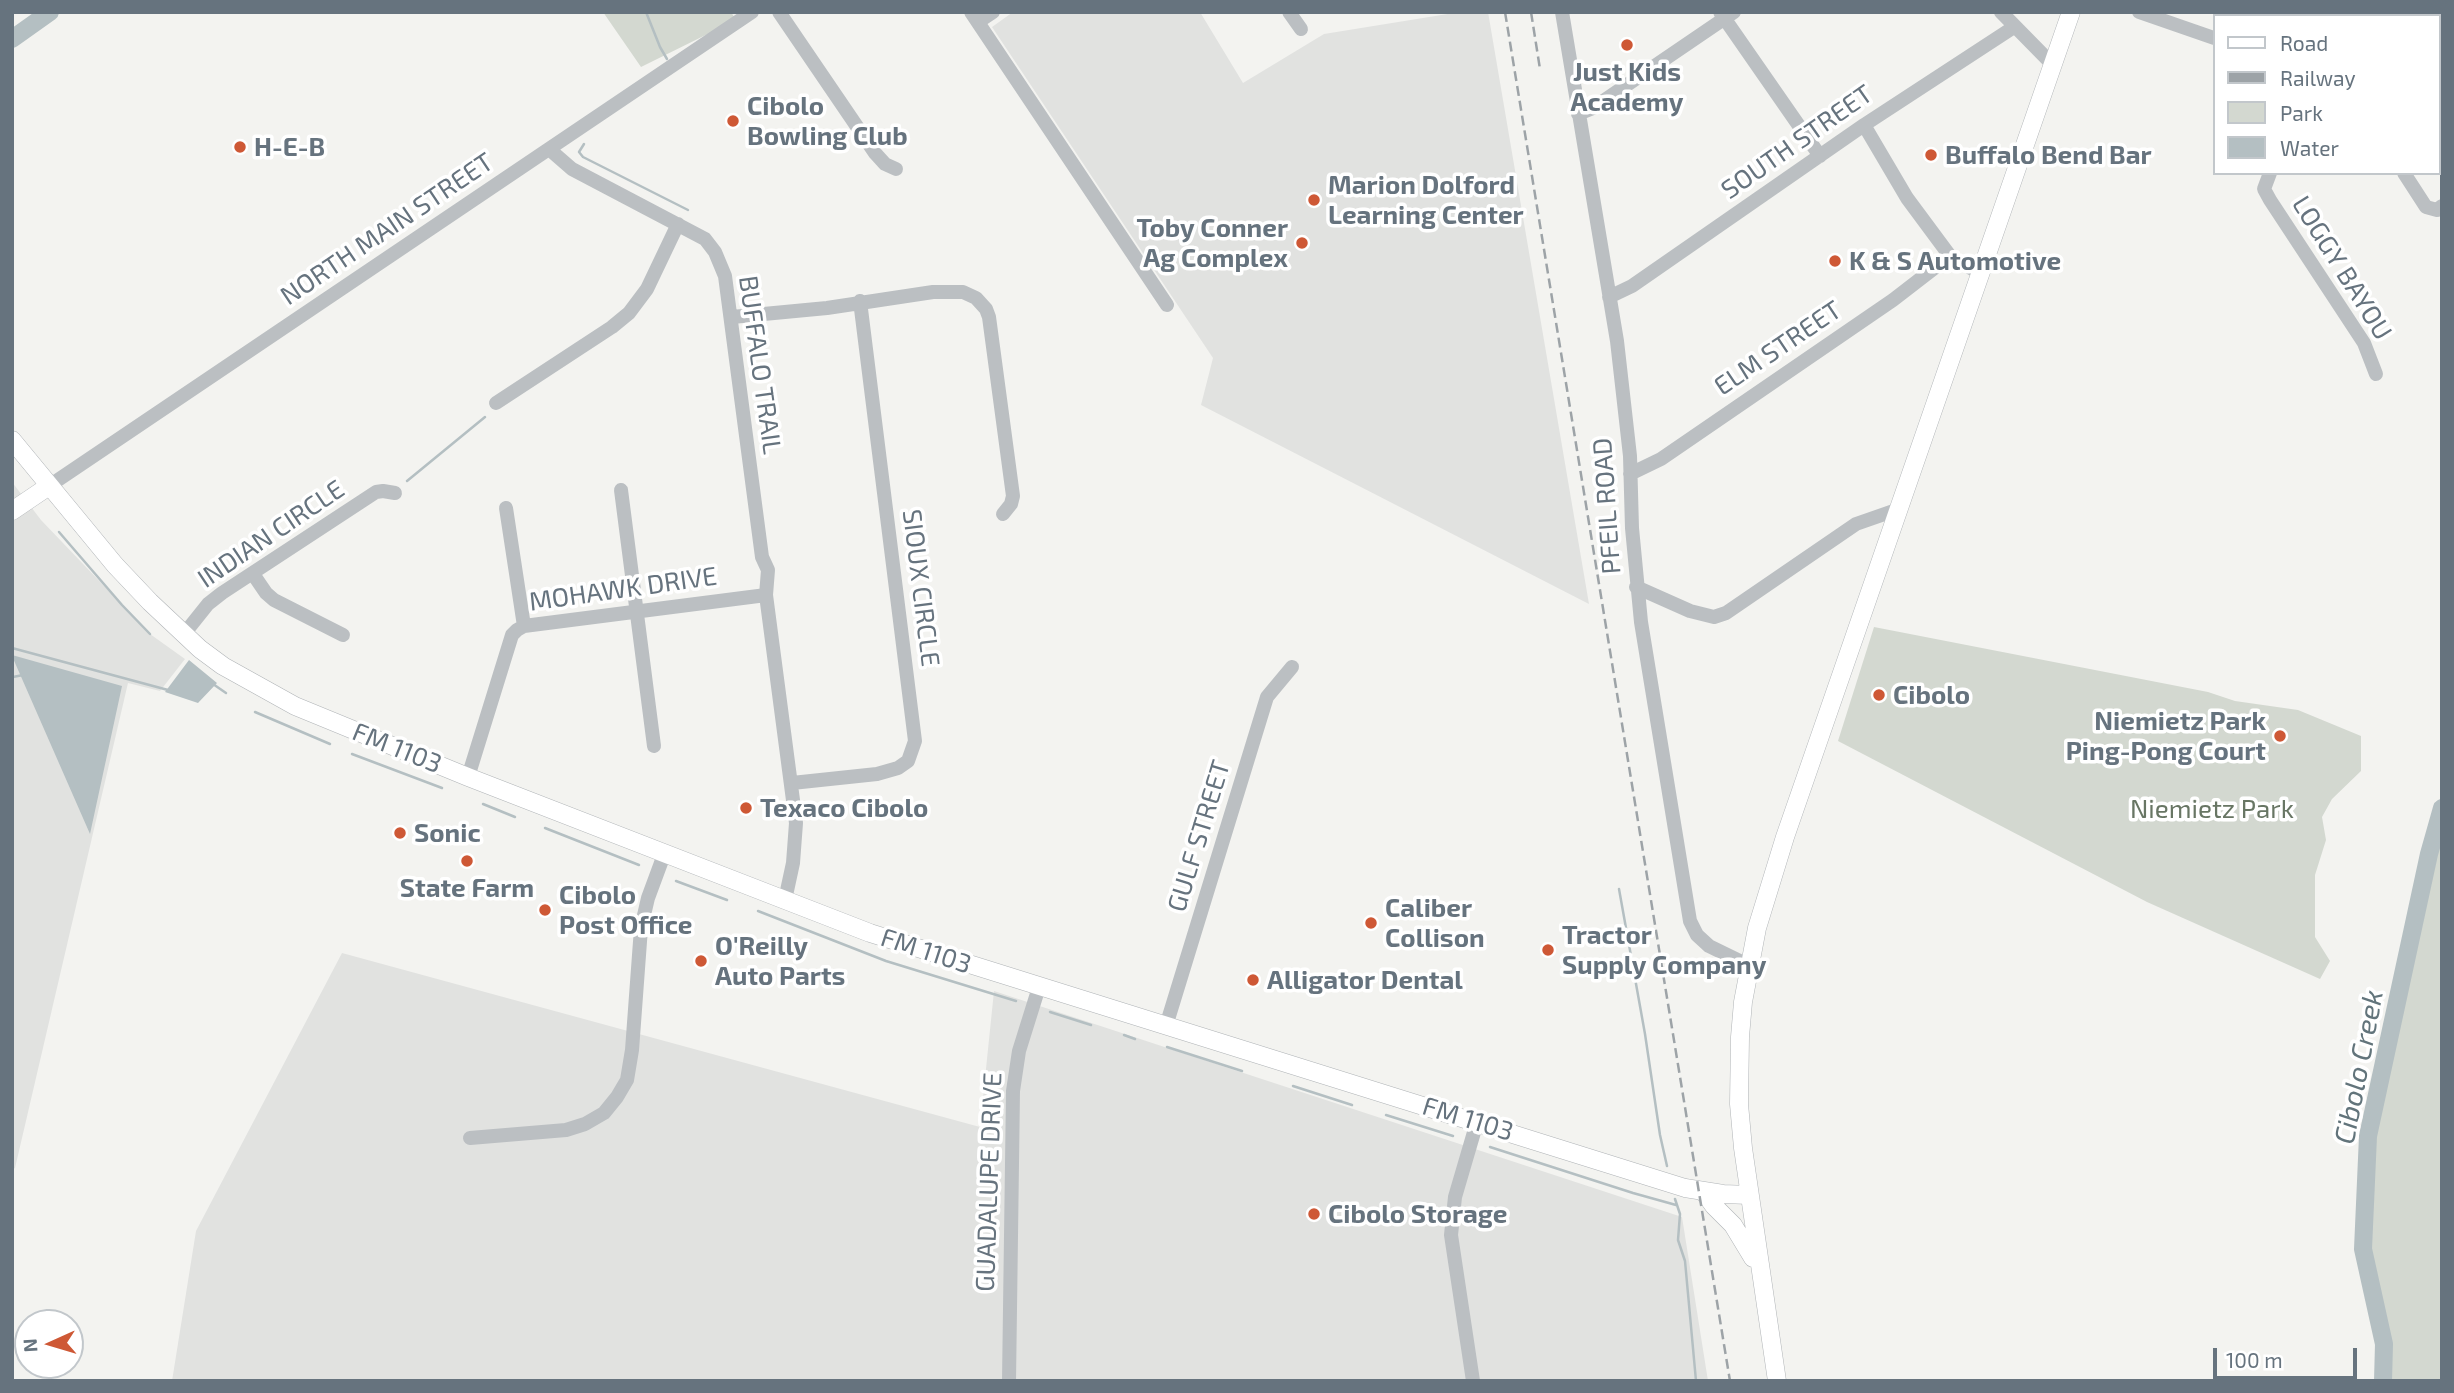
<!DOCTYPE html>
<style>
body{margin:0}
#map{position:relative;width:2454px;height:1393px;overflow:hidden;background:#f3f3f0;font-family:"Exo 2",sans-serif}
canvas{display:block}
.frame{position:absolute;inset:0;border:14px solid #66737e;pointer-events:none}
.legend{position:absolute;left:2213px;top:14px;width:228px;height:161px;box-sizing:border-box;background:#fff;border:2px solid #c2c7cb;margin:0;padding:9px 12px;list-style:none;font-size:21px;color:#66737e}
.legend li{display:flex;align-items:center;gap:14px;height:35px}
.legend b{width:35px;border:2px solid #c2c7cb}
.north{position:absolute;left:14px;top:1309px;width:70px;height:70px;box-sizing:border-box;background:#fff;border:2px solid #c2c7cb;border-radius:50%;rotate:266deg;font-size:19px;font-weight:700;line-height:28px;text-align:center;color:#66737e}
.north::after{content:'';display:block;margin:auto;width:24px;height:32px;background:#ce5835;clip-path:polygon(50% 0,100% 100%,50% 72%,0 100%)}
.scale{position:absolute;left:2213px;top:1348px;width:144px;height:32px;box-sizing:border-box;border:4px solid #66737e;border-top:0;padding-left:9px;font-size:21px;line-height:24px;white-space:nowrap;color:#66737e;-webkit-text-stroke:5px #fff;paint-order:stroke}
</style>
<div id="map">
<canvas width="2454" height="1393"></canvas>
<div class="frame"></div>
<ul class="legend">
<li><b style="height:9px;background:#fff"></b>Road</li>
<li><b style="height:9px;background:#9da3a7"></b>Railway</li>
<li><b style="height:19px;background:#d3d8d0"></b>Park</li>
<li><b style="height:19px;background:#b4bfc2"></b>Water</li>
</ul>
<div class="north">N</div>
<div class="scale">100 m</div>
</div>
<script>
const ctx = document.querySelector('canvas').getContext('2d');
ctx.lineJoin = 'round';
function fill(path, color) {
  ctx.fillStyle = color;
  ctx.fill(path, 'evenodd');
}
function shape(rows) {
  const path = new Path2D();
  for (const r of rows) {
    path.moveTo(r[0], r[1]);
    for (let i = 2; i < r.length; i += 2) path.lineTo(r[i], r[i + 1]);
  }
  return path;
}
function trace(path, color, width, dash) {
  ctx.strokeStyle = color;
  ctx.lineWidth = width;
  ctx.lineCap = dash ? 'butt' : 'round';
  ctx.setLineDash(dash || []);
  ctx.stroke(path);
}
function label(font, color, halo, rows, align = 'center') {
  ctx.font = font + ' "Exo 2",sans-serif';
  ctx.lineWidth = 7;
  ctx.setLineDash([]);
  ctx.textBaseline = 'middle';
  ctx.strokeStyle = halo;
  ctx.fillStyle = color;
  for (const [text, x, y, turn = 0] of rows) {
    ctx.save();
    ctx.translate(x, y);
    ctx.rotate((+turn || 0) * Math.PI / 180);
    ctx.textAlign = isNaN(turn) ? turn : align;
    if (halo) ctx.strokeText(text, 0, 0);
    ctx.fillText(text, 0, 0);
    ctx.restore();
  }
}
const built = shape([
 [1013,12,1200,12,1243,83,1324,34,1460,12,1488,12,1589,604,1201,405,1213,358,992,27],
 [12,482,41,520,150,634,185,659,160,691,128,683,15,1168,12,1170],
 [342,953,980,1127,994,991,1682,1217,1708,1381,172,1381,196,1231]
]);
const green = shape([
 [603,12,731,12,736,20,641,67],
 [1874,627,2208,692,2235,701,2298,710,2361,736,2361,771,2332,799,2322,817,2326,840,2315,875,2315,937,2330,961,2320,979,2147,902,1838,741],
 [2442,808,2442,1381,2383,1381,2384,1344,2363,1249,2368,1136,2429,854]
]);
const water = shape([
 [12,655,122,686,90,834,12,656],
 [189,660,217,683,198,703,165,692]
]);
const stream = shape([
 [646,12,660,47,667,59],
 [584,144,579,152,583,157,688,210],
 [407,481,485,417],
 [59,532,122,605,150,634],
 [12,648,168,690],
 [13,677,23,675],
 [213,684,226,693],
 [255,712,330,744],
 [352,754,442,788],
 [483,804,515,817],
 [545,828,639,865],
 [676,881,727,900],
 [1619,889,1645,1034,1660,1135,1667,1166],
 [758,911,886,961,1016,1001],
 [1050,1012,1091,1025],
 [1124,1035,1135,1039],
 [1167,1047,1242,1071],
 [1293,1086,1352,1105],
 [1386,1115,1453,1136],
 [1490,1147,1633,1193,1676,1205],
 [1675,1199,1680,1214,1678,1240,1685,1261,1696,1381]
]);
const river = shape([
 [12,39,50,12],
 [2383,1381,2384,1344,2363,1249,2368,1136,2429,854,2442,808]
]);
const minor = shape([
 [779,12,875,153,885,164,896,169],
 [971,12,1167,305],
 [1289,12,1301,29],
 [1562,12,1617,341,1630,456,1632,528,1641,622,1690,921,1697,935,1709,946,1750,966],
 [1720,12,1820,156],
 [2001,12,2053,65],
 [2139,12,2214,38],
 [2325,16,2326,12],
 [978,22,993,12],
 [1578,114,1593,108,1734,12],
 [1864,125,1907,198,1950,256,1981,274],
 [549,149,572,169,705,239,715,252,725,276,762,557,768,570,766,595,796,823,793,863,785,900],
 [2270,173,2264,189,2270,200,2364,343,2376,374],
 [2404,173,2426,207,2437,210,2442,206],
 [1609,297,1632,286,1864,125,2014,27],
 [732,317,827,308,933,292,963,292,976,298,986,309,989,317,1013,496,1011,504,1003,514],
 [496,403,612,327,629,313,647,289,678,224],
 [1630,474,1661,459,1893,300,1950,256],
 [49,486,752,12],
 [621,490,654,746],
 [506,508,524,626],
 [253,574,266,593,274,600,343,635],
 [1636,587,1690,611,1714,617,1726,613,1856,524,1899,509],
 [184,634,208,604,222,593,376,492,383,491,395,493],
 [468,777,512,635,517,630,524,626,766,595],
 [792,783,877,774,898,768,908,761,915,741,860,301],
 [1166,1026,1267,697,1292,667],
 [470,1138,566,1130,585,1124,604,1113,617,1097,627,1080,632,1050,641,928,648,898,665,852],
 [1009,1381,1013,1091,1019,1051,1039,987],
 [1473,1381,1451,1235,1455,1197,1477,1122]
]);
const major = shape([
 [12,440,115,565,150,602,200,649,223,666,295,706,468,777,870,933,1685,1188,1723,1194,1749,1195],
 [12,511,49,486],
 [1704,1192,1714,1206,1733,1225,1753,1258],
 [1777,1381,1743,1148,1739,1104,1740,1037,1743,1002,1757,928,1785,837,2071,12]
]);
const rail = shape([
 [1505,12,1730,1381],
 [1531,12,1540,69]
]);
const markers = [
 [1627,45,7,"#ce5835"],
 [733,121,7,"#ce5835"],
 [240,147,7,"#ce5835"],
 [1931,155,7,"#ce5835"],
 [1314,200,7,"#ce5835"],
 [1302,243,7,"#ce5835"],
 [1835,261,7,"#ce5835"],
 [1879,695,7,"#ce5835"],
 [2280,736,7,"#ce5835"],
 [746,808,7,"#ce5835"],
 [400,833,7,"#ce5835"],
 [467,861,7,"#ce5835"],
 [545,910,7,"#ce5835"],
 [1371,923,7,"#ce5835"],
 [1548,950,7,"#ce5835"],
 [701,961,7,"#ce5835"],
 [1253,980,7,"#ce5835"],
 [1314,1214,7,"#ce5835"]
];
const poiNames = [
 ["Just Kids",1627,72,"center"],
 ["Academy",1627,102,"center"],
 ["Cibolo",747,106],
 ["Bowling Club",747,136],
 ["H-E-B",254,147],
 ["Buffalo Bend Bar",1945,155],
 ["Marion Dolford",1328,185],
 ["Learning Center",1328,215],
 ["Toby Conner",1288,228,"right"],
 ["Ag Complex",1288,258,"right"],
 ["K & S Automotive",1849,261],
 ["Cibolo",1893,695],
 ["Niemietz Park",2266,721,"right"],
 ["Ping-Pong Court",2266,751,"right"],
 ["Texaco Cibolo",760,808],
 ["Sonic",414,833],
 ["State Farm",467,888,"center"],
 ["Cibolo",559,895],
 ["Post Office",559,925],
 ["Caliber",1385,908],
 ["Collison",1385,938],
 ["Tractor",1562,935],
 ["Supply Company",1562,965],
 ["O'Reilly",715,946],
 ["Auto Parts",715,976],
 ["Alligator Dental",1267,980],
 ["Cibolo Storage",1328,1214]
];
const streetNames = [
 ["SOUTH STREET",1797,142,-35],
 ["NORTH MAIN STREET",387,229,-34],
 ["LOGGY BAYOU",2342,268,58],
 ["ELM STREET",1778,348,-34],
 ["BUFFALO TRAIL",760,365,82],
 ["PFEIL ROAD",1607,506,-94],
 ["INDIAN CIRCLE",271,534,-34],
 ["SIOUX CIRCLE",921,588,83],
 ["MOHAWK DRIVE",623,589,-8],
 ["FM 1103",397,748,22],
 ["GULF STREET",1199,836,-73],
 ["FM 1103",926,951,18],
 ["FM 1103",1468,1119,17],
 ["GUADALUPE DRIVE",989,1182,-88]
];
const parkNames = [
 ["Niemietz Park",2212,809]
];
const waterNames = [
 ["Cibolo Creek",2359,1067,-79]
];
fill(built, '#e1e2e0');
fill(green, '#d3d8d0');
fill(water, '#b4bfc2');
trace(stream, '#b4bfc2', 2.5);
trace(river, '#b4bfc2', 18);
trace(major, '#afb3b6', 19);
trace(minor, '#bbbfc2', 14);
trace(major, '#fff', 18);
trace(rail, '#9da3a7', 2.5, [10, 5]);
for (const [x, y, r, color] of markers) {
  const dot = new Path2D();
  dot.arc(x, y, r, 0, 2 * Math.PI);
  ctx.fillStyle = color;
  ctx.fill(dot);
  trace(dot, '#fff', 2.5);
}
label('bold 26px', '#66737e', '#fff', poiNames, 'left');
label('26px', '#66737e', '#fff', streetNames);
label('26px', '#687664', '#fff', parkNames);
label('italic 28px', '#62747b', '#fff', waterNames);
</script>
